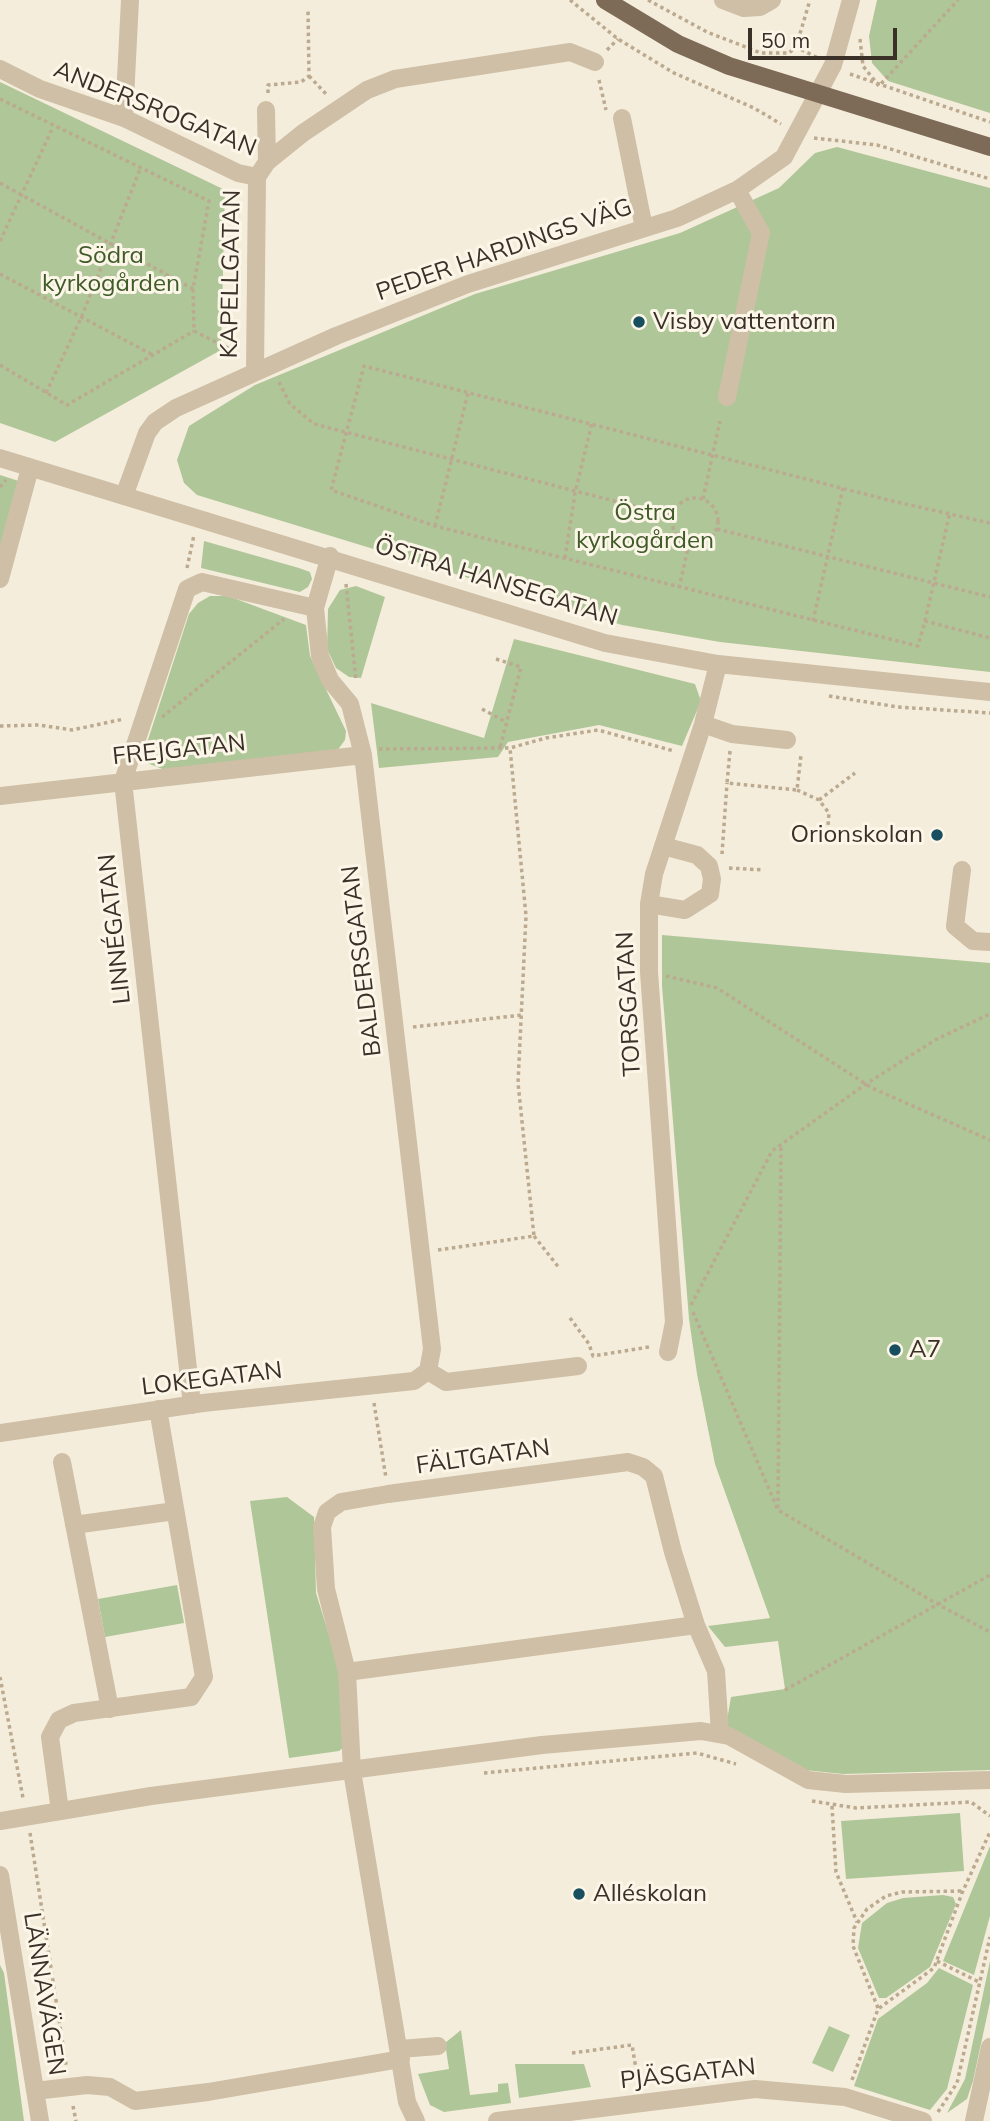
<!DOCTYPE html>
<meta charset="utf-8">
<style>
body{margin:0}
#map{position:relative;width:990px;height:2121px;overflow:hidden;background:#f5eddb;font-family:Mulish,sans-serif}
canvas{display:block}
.scale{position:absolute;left:748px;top:28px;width:149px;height:32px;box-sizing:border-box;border:4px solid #3a3027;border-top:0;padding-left:9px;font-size:21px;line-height:24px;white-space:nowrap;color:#3a3027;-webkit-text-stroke:5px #fcf6e8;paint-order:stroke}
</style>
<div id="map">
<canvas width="990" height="2121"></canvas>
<div class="scale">50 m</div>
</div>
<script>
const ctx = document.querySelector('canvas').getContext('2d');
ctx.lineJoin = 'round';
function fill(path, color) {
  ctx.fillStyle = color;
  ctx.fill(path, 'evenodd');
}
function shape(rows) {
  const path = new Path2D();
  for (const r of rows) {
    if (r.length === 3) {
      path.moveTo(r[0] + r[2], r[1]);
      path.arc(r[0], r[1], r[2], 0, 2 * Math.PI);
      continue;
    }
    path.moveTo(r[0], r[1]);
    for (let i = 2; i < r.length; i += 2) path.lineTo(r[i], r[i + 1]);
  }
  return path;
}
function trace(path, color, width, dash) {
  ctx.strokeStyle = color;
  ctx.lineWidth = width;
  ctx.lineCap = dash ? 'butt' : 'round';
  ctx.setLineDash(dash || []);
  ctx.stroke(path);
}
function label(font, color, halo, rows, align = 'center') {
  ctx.font = font + ' Mulish,sans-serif';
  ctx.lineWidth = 6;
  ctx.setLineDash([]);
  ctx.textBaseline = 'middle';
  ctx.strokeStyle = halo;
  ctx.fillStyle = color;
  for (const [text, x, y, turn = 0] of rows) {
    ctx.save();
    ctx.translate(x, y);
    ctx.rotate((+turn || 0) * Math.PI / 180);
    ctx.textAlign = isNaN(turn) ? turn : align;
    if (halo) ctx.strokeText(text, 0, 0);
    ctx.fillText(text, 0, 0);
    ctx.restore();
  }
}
const green = shape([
 [877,0,990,0,990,113,888,81,872,63,869,36],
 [0,82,225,190,221,350,55,442,0,423],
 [837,147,990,188,990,672,720,642,622,625,197,495,184,483,177,460,189,426,255,385,475,294,680,233,779,188,815,153],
 [0,475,22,482,0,559],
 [204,541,299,568,310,572,312,579,308,587,300,592,201,568],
 [356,586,385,597,361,678,349,677,336,668,327,649,328,609,340,590],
 [210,596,228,596,306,625,310,656,346,731,345,740,337,751,165,770,147,763,144,752,189,614,198,603],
 [514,639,695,684,701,701,682,746,599,725,508,742,498,757,379,768,371,703,484,738],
 [662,935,990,963,990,1770,843,1774,805,1770,726,1726,731,1697,785,1689,778,1641,725,1647,708,1626,770,1618,715,1464,697,1374,689,1319,662,986],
 [287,1497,314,1517,316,1593,341,1674,345,1746,339,1751,289,1758,250,1501],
 [177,1585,184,1623,105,1637,98,1599],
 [960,1813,964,1871,846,1879,841,1821],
 [990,1846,990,1916,974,1975,943,1961],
 [943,1895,953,1897,956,1904,930,1967,886,1998,879,1998,858,1948,862,1923,887,1903,903,1898],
 [990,1961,990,2002,973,2081,967,2099,947,2113,965,2079],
 [0,1965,4,1973,24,2121,0,2121],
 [939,1968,973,1985,947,2089,930,2110,854,2086,878,2019,927,1983],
 [829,2026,850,2035,833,2072,812,2063],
 [461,2030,470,2095,498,2092,498,2084,508,2083,511,2103,444,2112,430,2105,418,2074,449,2069,445,2043],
 [515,2064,584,2064,591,2087,519,2098]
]);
const path = shape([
 [570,0,618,39,674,73,754,108,781,124],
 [648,0,707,32,761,53,789,53,796,47,818,58],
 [860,39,863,66,879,86,958,0],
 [796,47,810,0],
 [607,50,618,39],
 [850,74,990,122],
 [309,76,327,95],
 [599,80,606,110],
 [268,93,268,85,301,82,309,76,308,10],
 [0,99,209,201,193,289,194,331,236,352],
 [814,138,877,145,990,179],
 [0,183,193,289],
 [0,241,53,127],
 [0,274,153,355],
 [0,365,67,405,194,331],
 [279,382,290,404,314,424,673,516],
 [46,393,81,318,141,167],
 [0,487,6,480],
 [695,521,23],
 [703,499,720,421],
 [990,523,892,501,364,366,331,490,435,526,918,646,925,621,990,638],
 [435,526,468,393],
 [717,529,990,597],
 [565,558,575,493,592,423],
 [187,568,194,535],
 [346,584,356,681],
 [679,588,689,544],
 [813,621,843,488],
 [925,621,950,512],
 [496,659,521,667,500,748],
 [829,696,898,707,990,713],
 [482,709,506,722],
 [162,717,284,619],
 [0,726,39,725,72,730,124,719],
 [379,749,510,748,546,738,598,730,674,751],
 [730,751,727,783,797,790,801,755],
 [797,790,819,800,829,813,827,838],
 [819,800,855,773],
 [722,854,727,783],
 [729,868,764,870],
 [666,976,717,988,872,1088,990,1140],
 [413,1027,522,1015],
 [534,1236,560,1269],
 [438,1250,534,1236,518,1083,526,916,510,748],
 [691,1305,772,1151,866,1084,935,1040,990,1014],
 [693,1312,778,1510,939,1605,990,1632],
 [570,1318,589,1344,593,1356,649,1347],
 [374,1403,386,1478],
 [778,1508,781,1145],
 [0,1677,23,1798],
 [785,1690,990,1575],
 [484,1773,697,1753,736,1764],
 [812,1801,856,1808,971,1802,990,1816],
 [832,1806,836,1872,857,1922],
 [30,1833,67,2071],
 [937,1961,979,1982],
 [878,2008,853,1946,854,1928,867,1909,886,1896,902,1892,963,1891],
 [572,2053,632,2045,639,2087],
 [852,2080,878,2009,934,1968,962,1893,990,1832],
 [73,2106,76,2121],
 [938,2112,957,2083,990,1937]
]);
const minor = shape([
 [723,0,744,8,760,7,772,0],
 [0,69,40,89,124,118,238,173,257,177],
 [266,110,267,162],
 [124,118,130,0],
 [622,118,644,228],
 [257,177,267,162,303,133,367,90,395,79,570,52,595,62],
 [255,371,257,177],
 [727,397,761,233,737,190],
 [0,458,605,643,718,664,990,692],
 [124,496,147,433,155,422,176,408,336,336,468,284,677,218,737,190,784,157,833,65,851,0],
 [330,556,315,608,320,656,330,680,350,704,363,755,432,1349,428,1371],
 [0,579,30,468],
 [703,724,732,734,787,740],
 [0,796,363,755],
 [962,870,955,926,973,941,990,942],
 [649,904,685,910,710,894,712,879,709,866,697,855,663,846],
 [668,1352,674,1322,649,972,649,904,654,874,703,724,718,664],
 [428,1371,446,1382,578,1366],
 [192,1405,123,781,187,589,202,582,315,608],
 [0,1433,203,1403,414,1381,428,1371],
 [62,1462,110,1709],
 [74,1525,175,1511],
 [347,1672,696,1625],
 [60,1811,50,1737,59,1720,74,1713,191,1697,204,1677,158,1409],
 [0,1821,151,1796,542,1745,701,1731,729,1736,808,1780,846,1784,990,1780],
 [0,1875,40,2121],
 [400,2049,438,2046],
 [35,2091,87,2085,110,2087,135,2101,208,2092,401,2059],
 [416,2121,407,2102,352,1771,347,1672,326,1589,322,1527,327,1512,341,1502,388,1494,628,1462,643,1467,654,1476,673,1552,696,1625,716,1671,720,1734],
 [497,2121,755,2089,845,2097,923,2121],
 [974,2121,990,2047]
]);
const major = shape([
 [605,0,678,44,729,66,990,147]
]);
const markers = [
 [639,322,7,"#184f60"],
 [937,835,7,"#184f60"],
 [895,1350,7,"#184f60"],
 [579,1894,7,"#184f60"]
];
const streetNames = [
 ["ANDERSROGATAN",155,109,22],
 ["PEDER HARDINGS VÄG",504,250,-19],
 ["KAPELLGATAN",231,274,-89],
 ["ÖSTRA HANSEGATAN",496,582,17],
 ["FREJGATAN",179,750,-6],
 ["LINNÉGATAN",115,929,-96],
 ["BALDERSGATAN",362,961,-97],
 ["TORSGATAN",629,1004,-93],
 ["LOKEGATAN",212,1379,-7],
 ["FÄLTGATAN",483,1457,-8],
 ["LÄNNAVÄGEN",44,1994,81],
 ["PJÄSGATAN",688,2074,-6]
];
const parkNames = [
 ["Södra",111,256],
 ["kyrkogården",111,284],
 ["Östra",645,513],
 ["kyrkogården",645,541]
];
const poiNames = [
 ["Visby vattentorn",653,322],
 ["Orionskolan",923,835,"right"],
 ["A7",909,1350],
 ["Alléskolan",593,1894]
];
fill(green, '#afc699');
trace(path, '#bbaa90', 3.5, [3.5, 3.5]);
trace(minor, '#cebfa6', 18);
trace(major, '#7d6a57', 18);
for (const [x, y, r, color] of markers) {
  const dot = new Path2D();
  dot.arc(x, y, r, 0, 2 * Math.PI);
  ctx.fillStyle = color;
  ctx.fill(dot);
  trace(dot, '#fcf6e8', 2.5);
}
label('24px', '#3a3027', '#fcf6e8', streetNames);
label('24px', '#3f5b28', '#fcf6e8', parkNames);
label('24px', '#3a3027', '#fcf6e8', poiNames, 'left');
</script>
